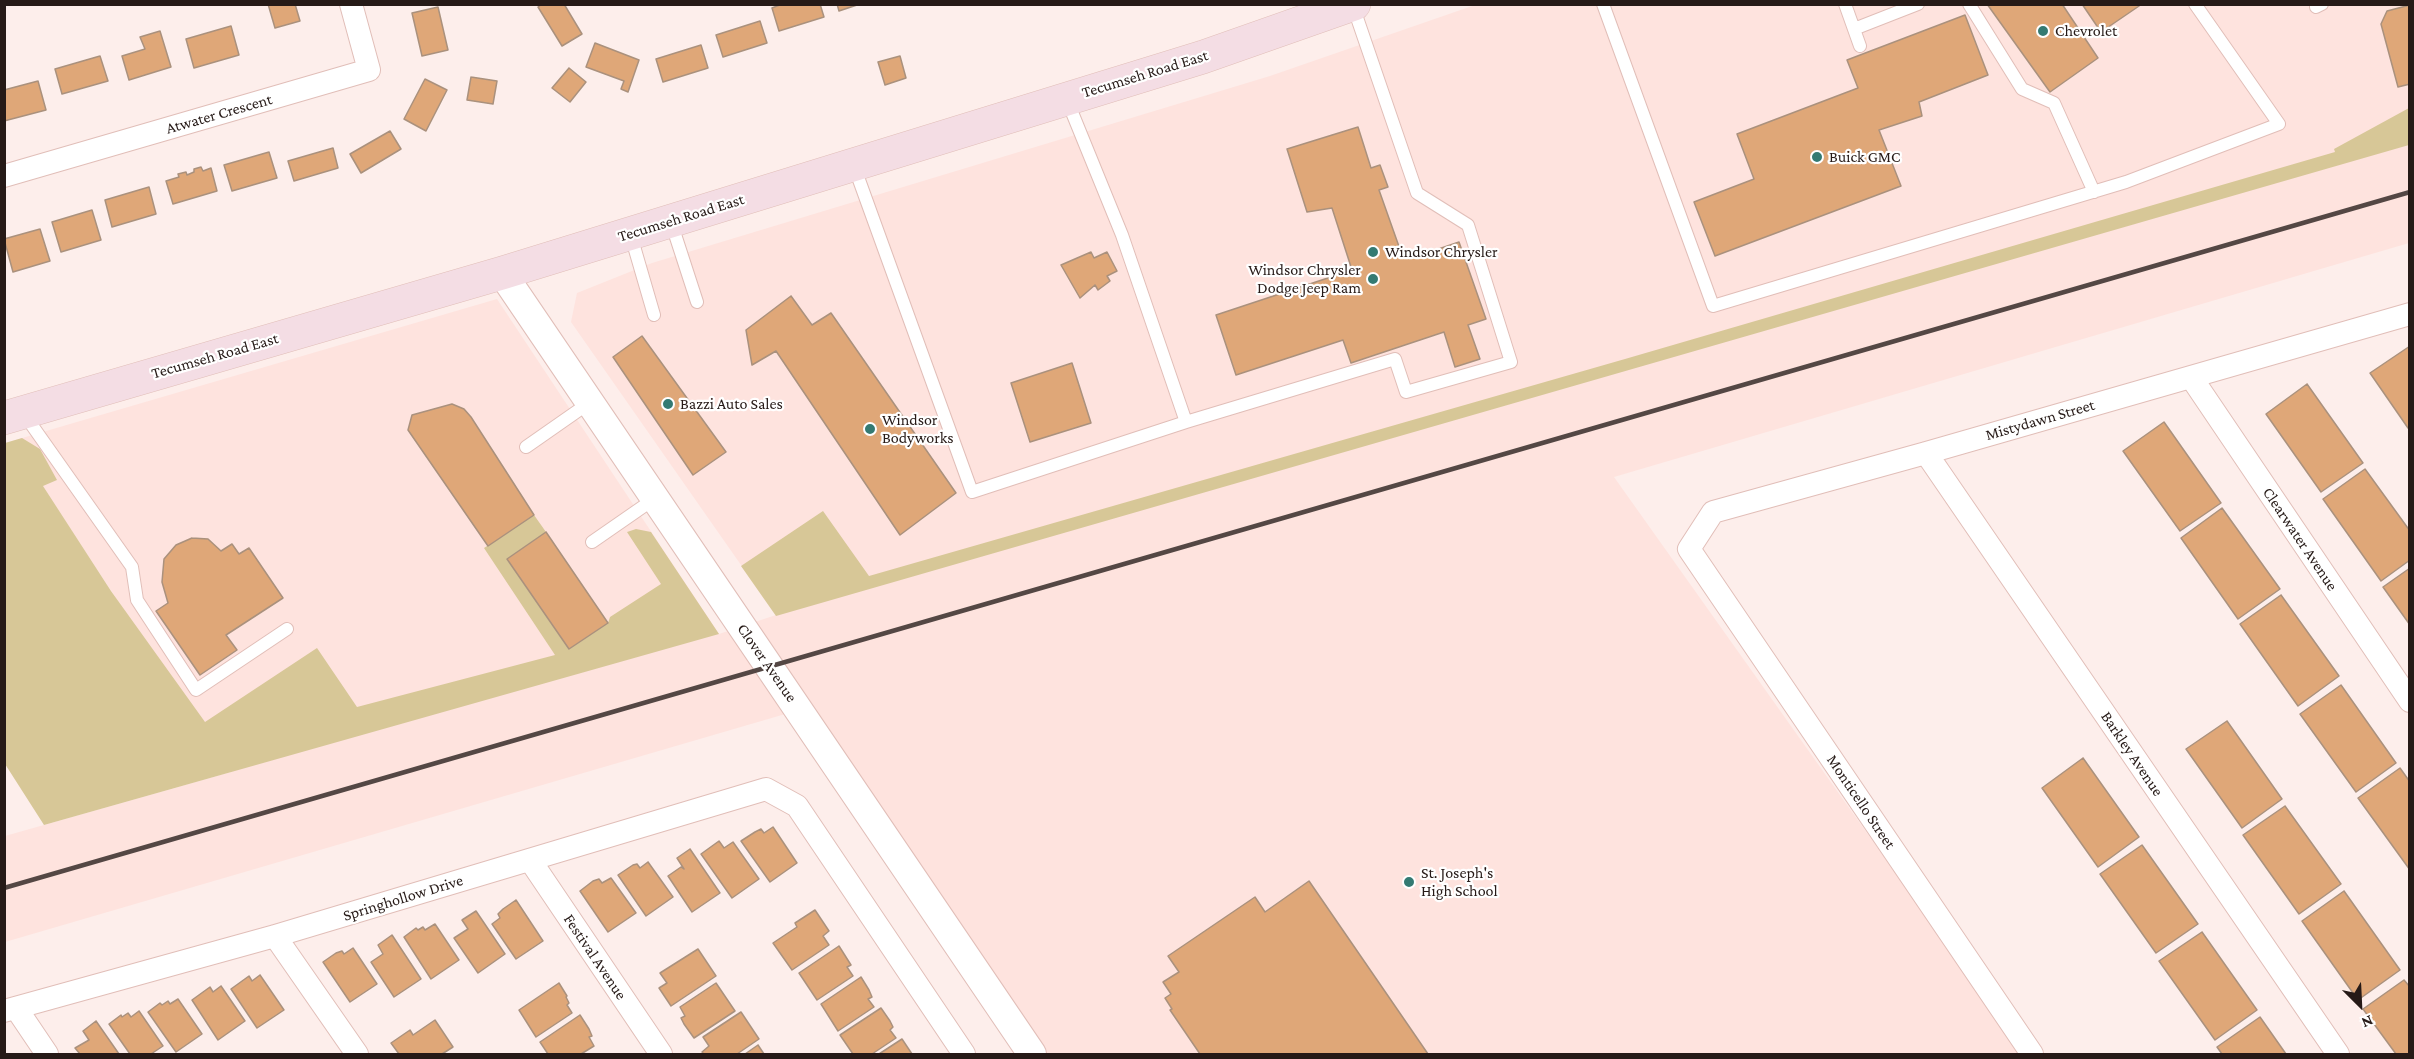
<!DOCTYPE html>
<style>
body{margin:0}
#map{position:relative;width:2414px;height:1059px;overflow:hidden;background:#fdeeeb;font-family:"Crimson Pro",serif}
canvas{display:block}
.frame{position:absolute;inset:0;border:6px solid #261a17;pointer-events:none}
.north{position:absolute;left:2330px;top:975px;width:60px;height:60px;-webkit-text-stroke:4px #fff;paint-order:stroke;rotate:156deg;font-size:16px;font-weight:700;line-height:24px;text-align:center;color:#261a17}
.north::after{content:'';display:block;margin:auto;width:21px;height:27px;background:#261a17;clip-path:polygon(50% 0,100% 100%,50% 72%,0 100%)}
</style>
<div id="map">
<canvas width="2414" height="1059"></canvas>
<div class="frame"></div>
<div class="north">N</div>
</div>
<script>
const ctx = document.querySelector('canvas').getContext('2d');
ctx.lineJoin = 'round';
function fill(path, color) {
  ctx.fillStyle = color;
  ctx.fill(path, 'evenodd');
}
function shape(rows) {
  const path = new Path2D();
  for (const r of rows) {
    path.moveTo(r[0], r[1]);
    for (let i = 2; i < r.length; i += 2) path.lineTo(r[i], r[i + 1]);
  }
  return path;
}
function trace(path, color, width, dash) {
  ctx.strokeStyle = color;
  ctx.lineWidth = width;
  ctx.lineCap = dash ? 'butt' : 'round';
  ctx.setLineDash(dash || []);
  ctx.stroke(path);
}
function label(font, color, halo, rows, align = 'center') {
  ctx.font = font + ' "Crimson Pro",serif';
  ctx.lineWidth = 4.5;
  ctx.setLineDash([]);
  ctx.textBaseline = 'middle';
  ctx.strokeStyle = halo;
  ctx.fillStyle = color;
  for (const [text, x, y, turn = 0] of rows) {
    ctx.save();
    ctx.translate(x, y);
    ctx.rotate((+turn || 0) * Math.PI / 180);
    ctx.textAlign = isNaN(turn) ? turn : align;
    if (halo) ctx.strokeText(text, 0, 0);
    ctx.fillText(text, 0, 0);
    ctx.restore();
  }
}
const built = shape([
 [1475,5,2409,5,2409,243,1614,477,2024,1054,1034,1054,799,710,5,942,5,836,231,772,12,441,497,299,719,634,776,615,571,322,577,293,652,263,1270,76]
]);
const green = shape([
 [2409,108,2409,145,776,616,741,566,823,511,869,576,1625,359,2335,152,2334,149],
 [22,438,40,449,57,480,43,486,111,591,205,722,317,648,357,707,555,655,484,548,534,515,546,532,507,559,569,649,608,623,610,617,661,584,627,532,636,529,651,532,719,634,44,825,5,764,5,443]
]);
const building = shape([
 [268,4,295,4,300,21,275,28,268,4],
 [542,4,564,4,582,34,562,46,538,7,542,4],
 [782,4,820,4,824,17,779,31,772,8,782,4],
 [837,4,860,4,839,11,837,4],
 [1987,4,2062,4,2098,58,2050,92,1987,4],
 [2082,4,2142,4,2101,32,2082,4],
 [2410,5,2410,84,2398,87,2381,24,2387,11,2410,5],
 [438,7,448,50,422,56,412,13,438,7],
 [1965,15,1988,75,1919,102,1922,116,1879,130,1901,186,1715,256,1694,202,1754,179,1737,134,1858,88,1847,60,1965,15],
 [760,21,767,43,723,57,716,35,760,21],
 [231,26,239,55,194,68,186,39,231,26],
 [160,31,171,67,129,80,122,56,145,49,140,37,160,31],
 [595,43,639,60,628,92,621,89,624,81,586,67,595,43],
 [701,45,708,68,663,82,656,59,701,45],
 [100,56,108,81,62,94,55,69,100,56],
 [900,56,906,78,885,85,878,62,900,56],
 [569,68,586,82,570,102,552,88,569,68],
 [471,77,497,81,493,104,467,100,471,77],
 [425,79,447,90,426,131,404,119,425,79],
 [38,81,46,110,4,121,4,90,38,81],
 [1358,127,1371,168,1380,165,1388,187,1379,190,1402,255,1418,250,1421,255,1459,242,1486,319,1468,325,1480,359,1455,367,1444,332,1351,363,1343,340,1236,375,1216,315,1352,270,1332,208,1307,212,1287,149,1358,127],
 [390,131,401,149,361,173,350,154,390,131],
 [333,148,338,168,294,181,288,161,333,148],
 [269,152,277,178,232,191,224,165,269,152],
 [201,167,203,171,211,168,217,191,173,204,166,181,179,177,178,174,186,172,187,175,194,172,194,169,201,167],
 [149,187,156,214,112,227,105,200,149,187],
 [92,210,101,240,61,252,52,222,92,210],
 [40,229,50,261,13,272,4,239,40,229],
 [1091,252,1094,258,1107,252,1117,271,1107,276,1110,281,1098,290,1095,285,1080,298,1061,265,1091,252],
 [791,296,812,325,831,313,956,493,900,535,776,351,752,365,746,330,791,296],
 [642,336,726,452,693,475,613,357,642,336],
 [2410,346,2410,427,2408,428,2370,373,2410,346],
 [1072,363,1091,423,1030,442,1011,383,1072,363],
 [2307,384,2363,463,2321,492,2266,414,2307,384],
 [452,404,464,409,471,417,534,515,488,546,408,430,412,415,452,404],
 [2164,422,2221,503,2180,531,2123,451,2164,422],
 [2365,469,2410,531,2410,560,2381,581,2323,499,2365,469],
 [2222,508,2280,589,2238,619,2181,538,2222,508],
 [546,532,608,623,569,649,507,559,546,532],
 [192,538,208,539,221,551,232,544,239,554,249,548,283,598,226,635,237,650,200,675,156,611,168,603,162,582,164,559,176,545,192,538],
 [2410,568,2410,625,2383,587,2410,568],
 [2281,595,2339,676,2298,706,2240,624,2281,595],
 [2341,685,2396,763,2356,792,2300,714,2341,685],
 [2227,721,2282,799,2242,828,2186,749,2227,721],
 [2083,758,2139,837,2098,867,2042,788,2083,758],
 [2400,768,2410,782,2410,870,2358,798,2400,768],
 [2285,806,2341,884,2299,914,2243,835,2285,806],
 [773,827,797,863,770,882,741,841,755,832,761,829,764,833,773,827],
 [719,841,724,848,733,842,759,879,732,898,701,854,719,841],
 [2142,845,2198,924,2156,953,2100,874,2142,845],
 [690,849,720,893,692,912,668,876,681,867,684,869,677,858,690,849],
 [648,862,673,897,646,916,618,875,633,865,637,864,640,868,648,862],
 [611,878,636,913,608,932,580,891,593,881,599,879,602,883,611,878],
 [1309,881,1428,1054,1200,1054,1170,1010,1172,1009,1165,998,1171,994,1163,982,1179,972,1168,956,1255,897,1265,912,1309,881],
 [2344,891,2400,970,2358,1000,2302,921,2344,891],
 [516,900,543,941,516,959,492,924,500,918,498,914,503,909,516,900],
 [815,910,829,931,823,936,829,945,792,970,773,943,797,927,795,923,815,910],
 [476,911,505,954,478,973,454,938,468,929,462,920,476,911],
 [435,924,459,960,431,979,404,937,416,928,418,930,423,927,425,930,435,924],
 [2202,932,2257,1010,2215,1040,2159,961,2202,932],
 [392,935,421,979,394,997,371,962,383,954,378,945,392,935],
 [839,946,851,965,847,967,853,976,817,1000,799,973,839,946],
 [353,948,377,984,350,1002,323,962,336,953,342,951,344,954,353,948],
 [698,949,716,976,671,1006,659,988,667,983,660,973,698,949],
 [260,975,284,1010,257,1028,231,989,249,976,252,981,260,975],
 [861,977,869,990,872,997,868,999,874,1007,838,1031,821,1004,861,977],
 [2404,980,2410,987,2410,1054,2396,1054,2363,1009,2404,980],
 [559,983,567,996,566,997,569,1003,567,1005,572,1013,536,1037,519,1010,559,983],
 [716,983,735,1011,694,1038,684,1024,681,1018,685,1016,680,1007,716,983],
 [221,986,245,1021,218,1040,192,1000,210,987,213,992,221,986],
 [178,999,202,1034,176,1052,148,1012,160,1003,162,1005,168,1001,170,1004,178,999],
 [881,1008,890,1021,893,1027,890,1030,896,1038,872,1054,853,1054,840,1035,881,1008],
 [139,1011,163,1046,151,1054,130,1054,109,1024,121,1015,122,1017,128,1013,131,1017,139,1011],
 [741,1012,759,1039,737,1054,704,1054,702,1052,709,1046,703,1037,741,1012],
 [580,1015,589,1029,592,1036,589,1037,594,1046,581,1054,548,1054,540,1042,580,1015],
 [2260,1017,2286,1054,2222,1054,2217,1047,2260,1017],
 [435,1020,453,1047,442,1054,399,1054,391,1043,410,1030,413,1035,435,1020],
 [96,1021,119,1054,80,1054,75,1048,89,1040,83,1031,96,1021],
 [902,1039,912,1054,879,1054,902,1039],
 [758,1045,764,1054,745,1054,758,1045]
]);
const service = shape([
 [1603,4,1713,306,2126,182,2279,124,2195,4],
 [1845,4,1860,46],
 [1969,4,2022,89,2054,103,2094,192],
 [2316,7,2322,4],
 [1854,29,1918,4],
 [1067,100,1122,235,1186,422,1395,359,1406,392,1511,362,1468,225,1417,193,1353,6],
 [854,166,972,492,1186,422],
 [671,222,697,302],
 [631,236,654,315],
 [24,414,132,567,137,600,196,690,287,629],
 [526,447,589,403],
 [592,542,654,499]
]);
const minor = shape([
 [4,176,369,70,351,4],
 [2191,377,2410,701],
 [1926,453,2338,1054],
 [530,860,661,1054],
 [275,936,357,1054],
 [16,1008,47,1054],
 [4,1011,275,936,766,789,797,806,964,1054],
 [2032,1054,1689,549,1713,512,1926,453,2410,314]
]);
const tertiary = shape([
 [502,273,1032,1054]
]);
const secondary = shape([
 [4,418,502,273,1203,57,1354,4]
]);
const rail = shape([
 [4,888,2410,192]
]);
const markers = [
 [2043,31,6,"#347a72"],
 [1817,157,6,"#347a72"],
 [1373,252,6,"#347a72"],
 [1373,279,6,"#347a72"],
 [668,404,6,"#347a72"],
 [870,429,6,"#347a72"],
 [1409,882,6,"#347a72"]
];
const poiNames = [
 ["Chevrolet",2055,31],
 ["Buick GMC",1829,157],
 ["Windsor Chrysler",1385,252],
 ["Windsor Chrysler",1361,270,"right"],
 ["Dodge Jeep Ram",1361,288,"right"],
 ["Bazzi Auto Sales",680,404],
 ["Windsor",882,420],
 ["Bodyworks",882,438],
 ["St. Joseph's",1421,873],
 ["High School",1421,891]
];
const streetNames = [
 ["Tecumseh Road East",1145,74,-17],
 ["Atwater Crescent",219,114,-16],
 ["Tecumseh Road East",681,218,-17],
 ["Tecumseh Road East",215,356,-16],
 ["Mistydawn Street",2040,420,-16],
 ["Clearwater Avenue",2300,539,56],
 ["Clover Avenue",767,663,55],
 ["Barkley Avenue",2132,754,56],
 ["Monticello Street",1861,802,56],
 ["Springhollow Drive",403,898,-17],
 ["Festival Avenue",595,957,56]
];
fill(built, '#fee3de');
fill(green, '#d7c797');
fill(building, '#dfa778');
trace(building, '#aa917d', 1.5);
trace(service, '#e1beb8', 14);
trace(minor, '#e1beb8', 24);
trace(tertiary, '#e1beb8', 30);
trace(secondary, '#e1beb8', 34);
trace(service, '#fff', 12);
trace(minor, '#fff', 22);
trace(tertiary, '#fff', 28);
trace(secondary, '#f4dde4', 33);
trace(rail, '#544744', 4.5);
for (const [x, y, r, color] of markers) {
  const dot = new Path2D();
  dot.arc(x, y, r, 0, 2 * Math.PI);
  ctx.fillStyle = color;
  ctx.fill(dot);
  trace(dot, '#fff', 2);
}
label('16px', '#261a17', '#fff', poiNames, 'left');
label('16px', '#261a17', '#fff', streetNames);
</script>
